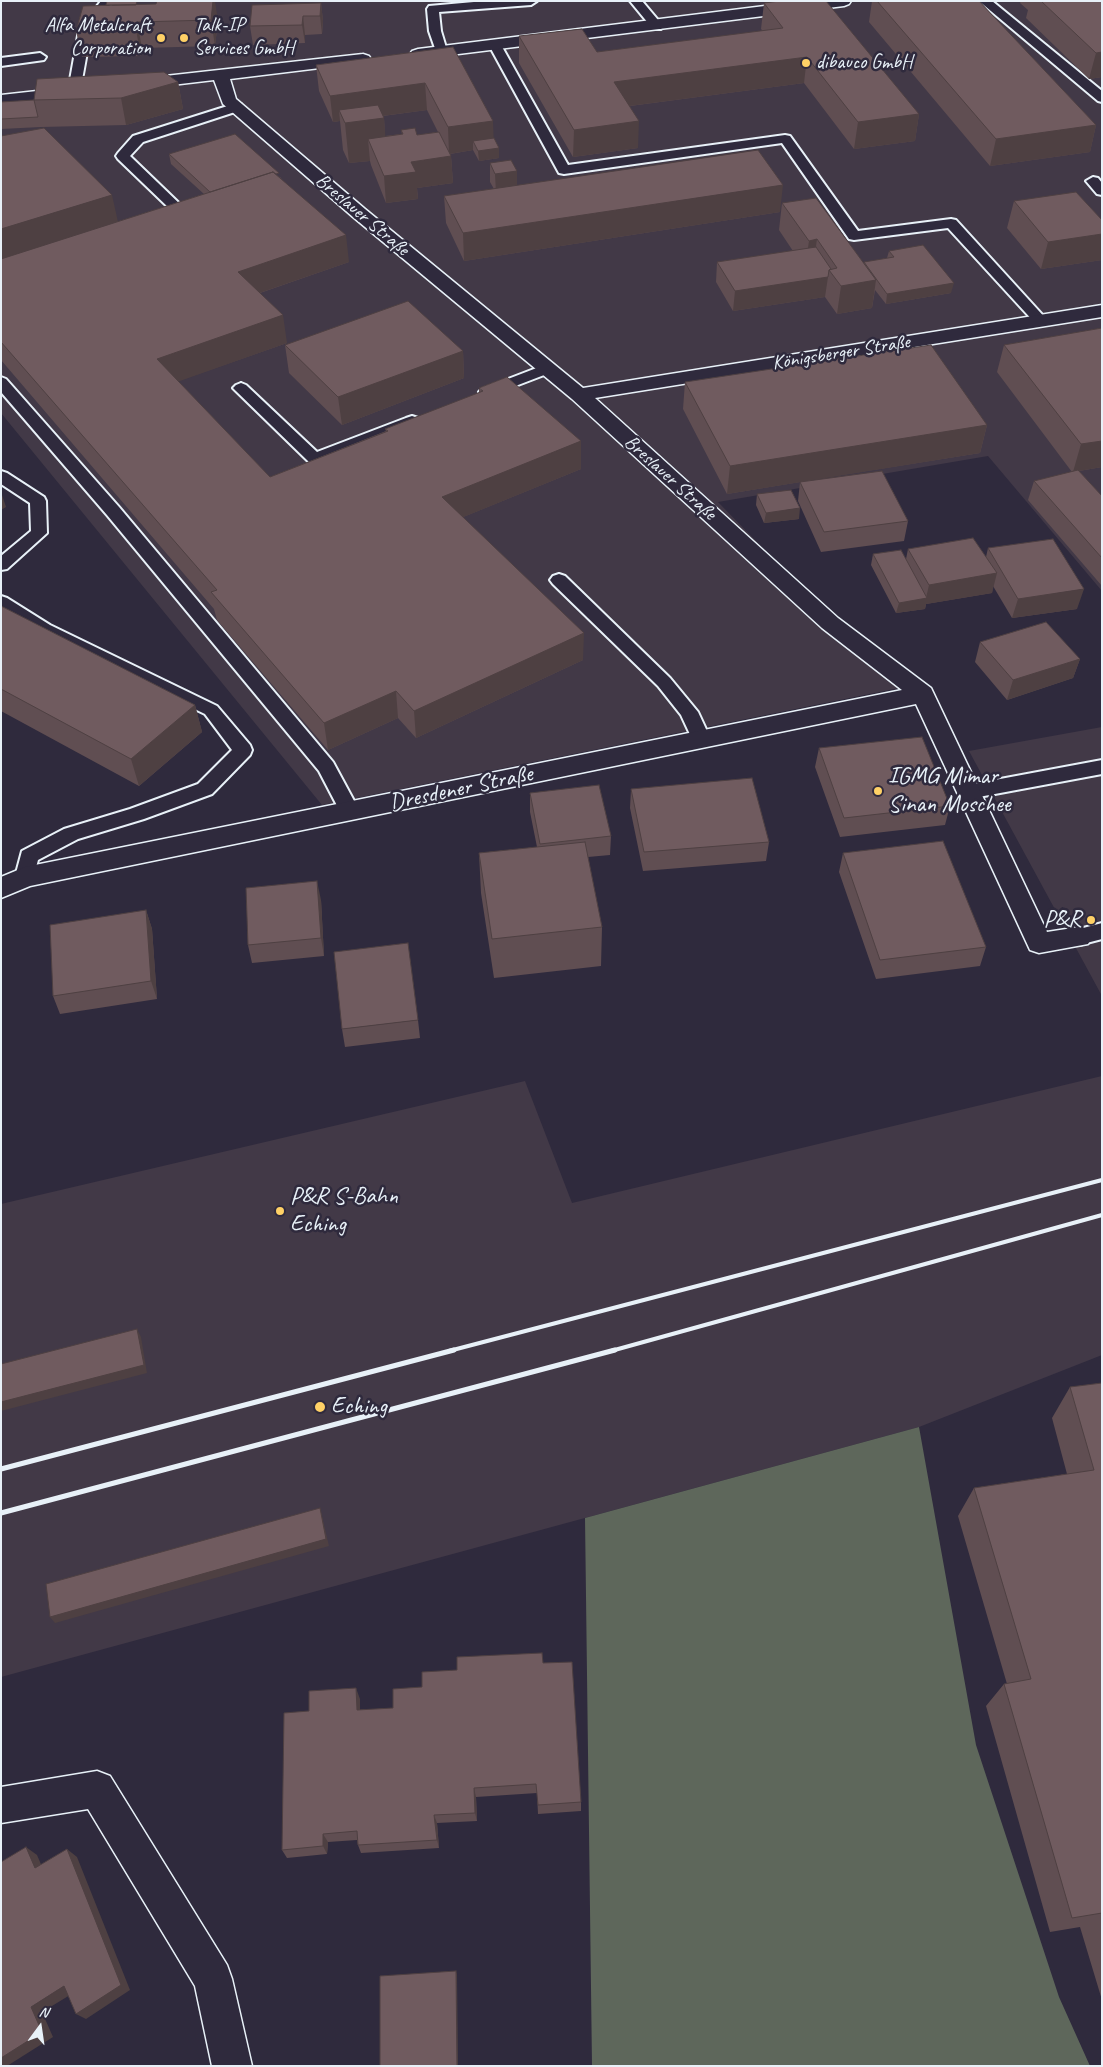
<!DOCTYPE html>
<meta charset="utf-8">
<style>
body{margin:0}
#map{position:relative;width:1103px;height:2067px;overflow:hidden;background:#2f2a3d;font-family:Caveat,sans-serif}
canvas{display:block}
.frame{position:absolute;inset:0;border:2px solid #e8f1f8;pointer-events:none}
.north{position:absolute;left:15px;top:2002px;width:50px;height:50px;-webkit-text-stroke:4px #2f2a3d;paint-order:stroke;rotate:14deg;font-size:14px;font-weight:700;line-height:20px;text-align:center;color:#e8f1f8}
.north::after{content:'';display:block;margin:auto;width:18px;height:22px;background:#e8f1f8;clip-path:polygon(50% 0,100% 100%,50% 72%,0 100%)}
</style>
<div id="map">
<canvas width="1103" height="2067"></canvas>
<div class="frame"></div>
<div class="north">N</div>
</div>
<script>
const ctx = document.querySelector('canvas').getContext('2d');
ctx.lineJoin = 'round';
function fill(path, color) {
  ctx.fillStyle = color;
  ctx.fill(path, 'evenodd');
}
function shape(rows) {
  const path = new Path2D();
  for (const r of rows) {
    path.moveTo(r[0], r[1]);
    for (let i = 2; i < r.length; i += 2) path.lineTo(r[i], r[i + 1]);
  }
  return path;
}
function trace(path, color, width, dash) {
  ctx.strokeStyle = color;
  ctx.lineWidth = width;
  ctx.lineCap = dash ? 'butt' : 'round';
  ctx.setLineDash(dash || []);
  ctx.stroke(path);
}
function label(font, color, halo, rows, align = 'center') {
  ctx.font = font + ' Caveat,sans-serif';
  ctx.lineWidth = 5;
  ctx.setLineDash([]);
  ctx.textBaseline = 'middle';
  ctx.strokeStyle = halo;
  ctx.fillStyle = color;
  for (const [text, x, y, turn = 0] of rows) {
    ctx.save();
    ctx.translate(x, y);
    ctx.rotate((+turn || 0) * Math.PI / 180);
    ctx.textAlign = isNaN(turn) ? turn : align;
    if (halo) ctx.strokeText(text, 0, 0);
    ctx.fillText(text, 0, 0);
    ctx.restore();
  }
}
const built = shape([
 [1,1,1102,1,1102,591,988,456,718,502,899,688,322,805,1,413],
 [1102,727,1102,996,969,751],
 [1102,1076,1102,1355,919,1427,1,1677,1,1204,525,1081,572,1203]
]);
const green = shape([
 [919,1427,976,1745,1059,1997,1090,2066,592,2066,585,1518]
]);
const service = shape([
 [101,1,113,1,91,30,80,91,74,95,70,94,68,91,79,30,101,1],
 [485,1,537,1,531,5,439,12,441,31,447,51,445,54,437,54,429,31,427,9,429,6,485,1],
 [630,1,642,1,663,26,661,29,653,29,630,1],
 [979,1,992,1,1102,91,1102,102,1098,101,979,1],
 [495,41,501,45,568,165,785,135,790,136,858,231,951,219,956,220,1048,321,1046,324,1036,324,948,228,854,240,849,239,782,143,564,174,559,173,489,45,495,41],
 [40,53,46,57,44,60,1,66,1,58,40,53],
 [237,103,241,104,243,107,241,110,143,142,130,156,184,208,173,220,158,225,153,224,151,221,153,218,163,214,169,208,118,159,116,156,118,153,133,136,237,103],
 [1093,177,1098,178,1102,183,1102,195,1097,194,1086,181,1093,177],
 [547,364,552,366,555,369,552,372,492,395,487,397,482,395,479,392,482,389,547,364],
 [1,377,6,379,119,507,333,762,360,812,357,817,350,819,343,817,319,771,107,515,1,392,1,377],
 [241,383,246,385,317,452,406,418,412,416,418,418,420,421,418,424,315,464,309,462,236,391,233,388,236,385,241,383],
 [1,471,7,473,44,497,46,501,47,533,7,569,1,570,1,556,31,531,30,503,1,484,1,471],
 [559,574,565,576,670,678,698,712,711,740,709,745,702,747,695,745,681,715,658,686,553,584,550,580,553,576,559,574],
 [1,596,7,598,50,625,217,706,250,745,252,750,250,755,212,794,144,819,78,839,38,860,32,882,25,884,18,882,15,877,22,851,64,829,130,809,198,784,232,750,205,714,38,633,1,610,1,596],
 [1102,760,1102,774,968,799,961,797,958,792,961,787,968,785,1102,760],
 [1102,923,1102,939,1079,945,1072,943,1069,937,1072,931,1102,923]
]);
const minor = shape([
 [805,1,851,1,849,4,844,6,418,59,412,57,410,54,412,51,418,49,805,1],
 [363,54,369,56,371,59,369,62,230,79,236,99,365,209,583,388,1102,305,1102,317,595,398,838,618,931,688,1047,932,1079,927,1088,930,1092,937,1088,944,1039,953,1030,950,916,704,30,886,1,898,1,877,25,867,902,690,822,628,572,399,353,217,223,104,214,80,138,89,132,87,130,84,132,81,138,79,363,54],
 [73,87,79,89,81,92,79,95,1,105,1,95,73,87],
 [97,1771,110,1776,227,1965,232,1979,252,2066,212,2066,195,1986,88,1809,1,1823,1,1787,97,1771]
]);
const railFar1 = shape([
 [449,1351,1102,1180],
 [611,1351,1102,1215]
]);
const rail = shape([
 [1,1469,454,1350],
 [1,1513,615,1350]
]);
const wall = shape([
 [872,1,979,1,1096,125,1090,152,990,166,869,22],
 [1021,1,1102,1,1102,77,1089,79,1026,18,1028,10,1020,3],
 [321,3,323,21,322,34,305,35,305,43,253,45,250,26],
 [764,3,919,114,915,141,854,149,804,83,630,106,638,148,573,157,519,63,519,36,597,52,763,31,761,29],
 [139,5,218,21,215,46,142,48,141,56,82,57,76,31],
 [453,47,493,121,493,138,499,148,499,158,479,161,473,150,450,154,451,156,453,183,417,188,418,199,386,203,371,165,370,161,349,163,343,150,340,121,333,122,319,91,316,65],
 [427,110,438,132,417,135,401,130,402,134,385,136,384,118,383,116],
 [178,82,183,109,126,125,41,127,1,129,1,102,34,100],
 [169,154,280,177,349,262,260,293,287,343,178,381,270,477,386,431,385,429,479,393,479,388,581,469,463,517,583,660,416,738,398,718,328,750,217,620,214,609,1,360,1,259,204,194,171,164],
 [490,163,517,186,780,212,464,261,446,223,444,196,494,189,490,182],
 [1014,201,1102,220,1102,260,1041,269,1007,228],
 [782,203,863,263,887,258,889,251,951,293,886,304,875,290,872,308,837,314,825,297,733,311,716,282,717,262,793,251,779,230],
 [1102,328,1102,467,1079,471,1102,496,1102,586,1028,500,1034,481,1072,472,997,372,1004,345],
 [285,345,463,351,464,378,342,425,289,373],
 [685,382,987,425,980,453,810,480,908,521,904,541,821,552,798,501,800,482,727,494,683,409],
 [757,494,799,519,764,523,756,505],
 [988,548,1077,609,1012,618,993,586,992,593,926,604,925,609,896,613,871,565,873,554,906,559,908,549,986,557],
 [1,606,195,705,202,732,139,786,1,711],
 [980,642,1080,659,1073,678,1007,700,975,662],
 [819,748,950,806,945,825,840,837,815,767],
 [631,789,769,842,766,861,643,871,630,808],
 [530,793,611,836,610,855,588,857,602,927,601,966,494,978,481,893,479,853,537,847,530,812],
 [843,853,986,947,980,966,876,979,839,872],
 [321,900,324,956,252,963,248,945],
 [146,910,152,929,157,999,60,1014,53,996],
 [418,1020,420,1038,345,1047,342,1029],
 [1102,1383,1102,2000,1080,1927,1050,1932,986,1706,1004,1684,1007,1684,958,1516,974,1488,1067,1474,1052,1418,1070,1387],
 [543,1663,581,1802,581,1811,538,1814,537,1793,476,1797,477,1821,437,1823,439,1848,361,1853,358,1845,357,1840,328,1842,327,1854,287,1858,282,1850,309,1711,360,1699,360,1710,393,1708,422,1687,457,1670]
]);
const shadedWall = shape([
 [213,1,215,1,218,21,215,46,211,20],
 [321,3,323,21,322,34,320,16],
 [303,16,305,35,305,43,302,25],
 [137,22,142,48,141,56,136,30],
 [1102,52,1102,77,1089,79,1096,53],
 [807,57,804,83,614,108,614,82],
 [178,82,183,109,126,125,121,98],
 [425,83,427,110,344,121,339,110,340,121,333,122,330,96],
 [919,114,915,141,854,149,858,122],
 [384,118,387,158,368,139,370,161,349,163,345,123],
 [493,121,494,147,473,141,473,150,449,154,448,127],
 [639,121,638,148,573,157,574,130],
 [1096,125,1090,152,990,166,996,139],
 [499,148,499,158,479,161,478,151],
 [451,156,453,183,417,188,418,199,386,203,384,176,411,162],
 [517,171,517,190,496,193,495,174],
 [783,185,780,212,464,261,463,233],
 [112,195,118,222,1,259,1,229],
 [1102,234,1102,260,1041,269,1048,242],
 [346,235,349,262,242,299,238,272],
 [817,239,813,267,805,268,809,241],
 [828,277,825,297,733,311,735,291],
 [876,280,872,308,837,314,841,286],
 [954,283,951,293,886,304,887,294],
 [283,315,287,343,163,387,157,359],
 [463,351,464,378,342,425,338,397],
 [987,425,980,453,727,494,730,466],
 [581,441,581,469,444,525,442,497],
 [1102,441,1102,467,1073,472,1081,444],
 [1,492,6,507,1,510],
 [800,508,799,519,764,523,766,513],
 [997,573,992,593,926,604,925,609,896,613,899,603,926,598,929,585],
 [1084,589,1077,609,1012,618,1018,599],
 [584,633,583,660,416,738,414,711],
 [1080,659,1073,678,1007,700,1013,680],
 [396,691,398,718,328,750,324,723],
 [195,705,202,732,139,786,131,759],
 [317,881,321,900,324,956,321,938],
 [146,910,152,929,157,999,151,981],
 [137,1329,141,1337,147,1373,1,1411,1,1402],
 [320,1508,329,1546,55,1623,50,1617],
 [356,1688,360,1699,360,1721,357,1710],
 [474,1788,476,1797,477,1821,475,1813],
 [434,1815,437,1823,439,1848,437,1840],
 [323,1834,328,1842,327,1854,323,1846],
 [26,1847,37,1855,46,1876,35,1868],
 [67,1849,77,1857,130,1990,86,2019,76,2014],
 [456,1971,457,1974,458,2066,457,2066],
 [64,1986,75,1992,42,2012,53,2037,7,2066,1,2065,1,2058,31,2007]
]);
const building = shape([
 [107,1,137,1,136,5,106,5,107,1],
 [157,1,213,1,211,20,137,22,136,30,76,31,83,6,156,4,157,1],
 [780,1,826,1,919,114,858,122,807,57,614,82,639,121,574,130,519,36,582,29,597,52,783,28,764,3,780,1],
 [877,1,979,1,1096,125,996,139,877,1],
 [1041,1,1102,1,1102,52,1096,53,1041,1],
 [321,3,320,16,303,16,302,25,250,26,252,5,321,3],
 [453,47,493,121,448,127,425,83,330,96,316,65,453,47],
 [164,72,178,82,121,98,34,100,37,79,164,72],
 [34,100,38,117,1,119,1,102,34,100],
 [378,105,384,118,345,123,339,110,378,105],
 [44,128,112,195,1,229,1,136,44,128],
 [415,128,417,135,439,132,451,156,411,162,416,172,384,176,368,139,403,134,401,130,415,128],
 [235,134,279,173,276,174,273,172,210,192,169,154,235,134],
 [494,138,499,148,478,151,473,141,494,138],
 [758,150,783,185,463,233,444,196,758,150],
 [511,160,517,171,495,174,490,163,511,160],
 [273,172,346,235,238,272,283,315,157,359,270,477,388,431,385,429,483,391,479,388,507,377,581,441,442,497,584,633,414,711,396,691,324,723,211,592,217,590,1,342,1,259,273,172],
 [1076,192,1102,220,1102,234,1048,242,1014,201,1076,192],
 [816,198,876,280,841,286,829,270,837,268,817,239,809,241,782,203,816,198],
 [923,245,954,283,887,294,864,262,894,257,889,251,923,245],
 [816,247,831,269,829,270,828,277,735,291,717,262,816,247],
 [408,301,463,351,338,397,285,345,408,301],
 [1102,328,1102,441,1081,444,1004,345,1102,328],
 [931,345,987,425,730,466,685,382,931,345],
 [1078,470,1102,496,1102,558,1034,481,1078,470],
 [882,471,908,521,824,532,800,482,882,471],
 [791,490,800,508,766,513,757,494,791,490],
 [973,538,997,573,929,585,908,549,973,538],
 [1053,539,1084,589,1018,599,988,548,1053,539],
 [901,550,927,598,899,603,873,554,901,550],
 [1,606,195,705,131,759,1,689,1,606],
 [1046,622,1080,659,1013,680,980,642,1046,622],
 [922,737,950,806,844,818,819,748,922,737],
 [752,778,769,842,644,852,631,789,752,778],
 [599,785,611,836,540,844,530,793,599,785],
 [943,841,986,947,880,960,843,853,943,841],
 [585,842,602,927,492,939,479,853,585,842],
 [317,881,321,938,248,945,246,888,317,881],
 [146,910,151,981,53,996,50,925,146,910],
 [408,943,418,1020,342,1029,334,952,408,943],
 [137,1329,144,1365,1,1402,1,1364,137,1329],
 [1102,1383,1102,1913,1072,1918,1004,1684,1031,1679,974,1488,1094,1470,1070,1387,1102,1383],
 [320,1508,326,1539,50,1617,46,1584,320,1508],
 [542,1653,543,1663,572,1662,581,1802,538,1805,536,1784,474,1788,475,1813,434,1815,437,1840,358,1845,357,1831,323,1834,323,1846,282,1850,284,1713,309,1711,309,1691,356,1688,357,1710,393,1708,393,1689,422,1687,422,1672,457,1670,457,1657,542,1653],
 [26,1847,35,1868,67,1849,121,1985,76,2014,64,1986,31,2007,42,2032,1,2058,1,1862,26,1847],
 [456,1971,457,2066,380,2066,380,1976,456,1971]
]);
const markers = [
 [161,38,5,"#ffd166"],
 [184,38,5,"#ffd166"],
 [806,63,5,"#ffd166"],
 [878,791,5,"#ffd166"],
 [1091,920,5,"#ffd166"],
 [280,1211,5,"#ffd166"],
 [320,1407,6,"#ffd166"]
];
const farPoinames = [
 ["Alfa Metalcraft",151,26,"right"],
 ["Corporation",151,49,"right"],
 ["Talk-IP",194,26],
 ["Services GmbH",194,49],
 ["dibauco GmbH",816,63]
];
const farStreetnames = [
 ["Breslauer Straße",362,215,40],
 ["Königsberger Straße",841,353,-9],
 ["Breslauer Straße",670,478,42]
];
const poiNames = [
 ["IGMG Mimar",888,777],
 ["Sinan Moschee",888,805],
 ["P&R",1081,920,"right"],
 ["P&R S-Bahn",290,1197],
 ["Eching",290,1225],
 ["Eching",331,1407]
];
const streetNames = [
 ["Dresdener Straße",461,789,-12]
];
fill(built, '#423947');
fill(green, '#5e675b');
trace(service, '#e8f1f8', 4);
trace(minor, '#e8f1f8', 3);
fill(service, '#2f2a3d');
fill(minor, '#2f2a3d');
trace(railFar1, '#e8f1f8', 4);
trace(rail, '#e8f1f8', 5);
fill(wall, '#604e52');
fill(shadedWall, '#4e4042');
fill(building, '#705b5f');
trace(building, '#4e4042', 1);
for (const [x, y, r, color] of markers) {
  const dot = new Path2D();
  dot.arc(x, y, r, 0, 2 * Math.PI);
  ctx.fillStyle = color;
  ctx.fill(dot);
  trace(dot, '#2f2a3d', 2);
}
label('20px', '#e8f1f8', '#2f2a3d', farPoinames, 'left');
label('20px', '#e8f1f8', '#2f2a3d', farStreetnames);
label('24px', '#e8f1f8', '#2f2a3d', poiNames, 'left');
label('24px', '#e8f1f8', '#2f2a3d', streetNames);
</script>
